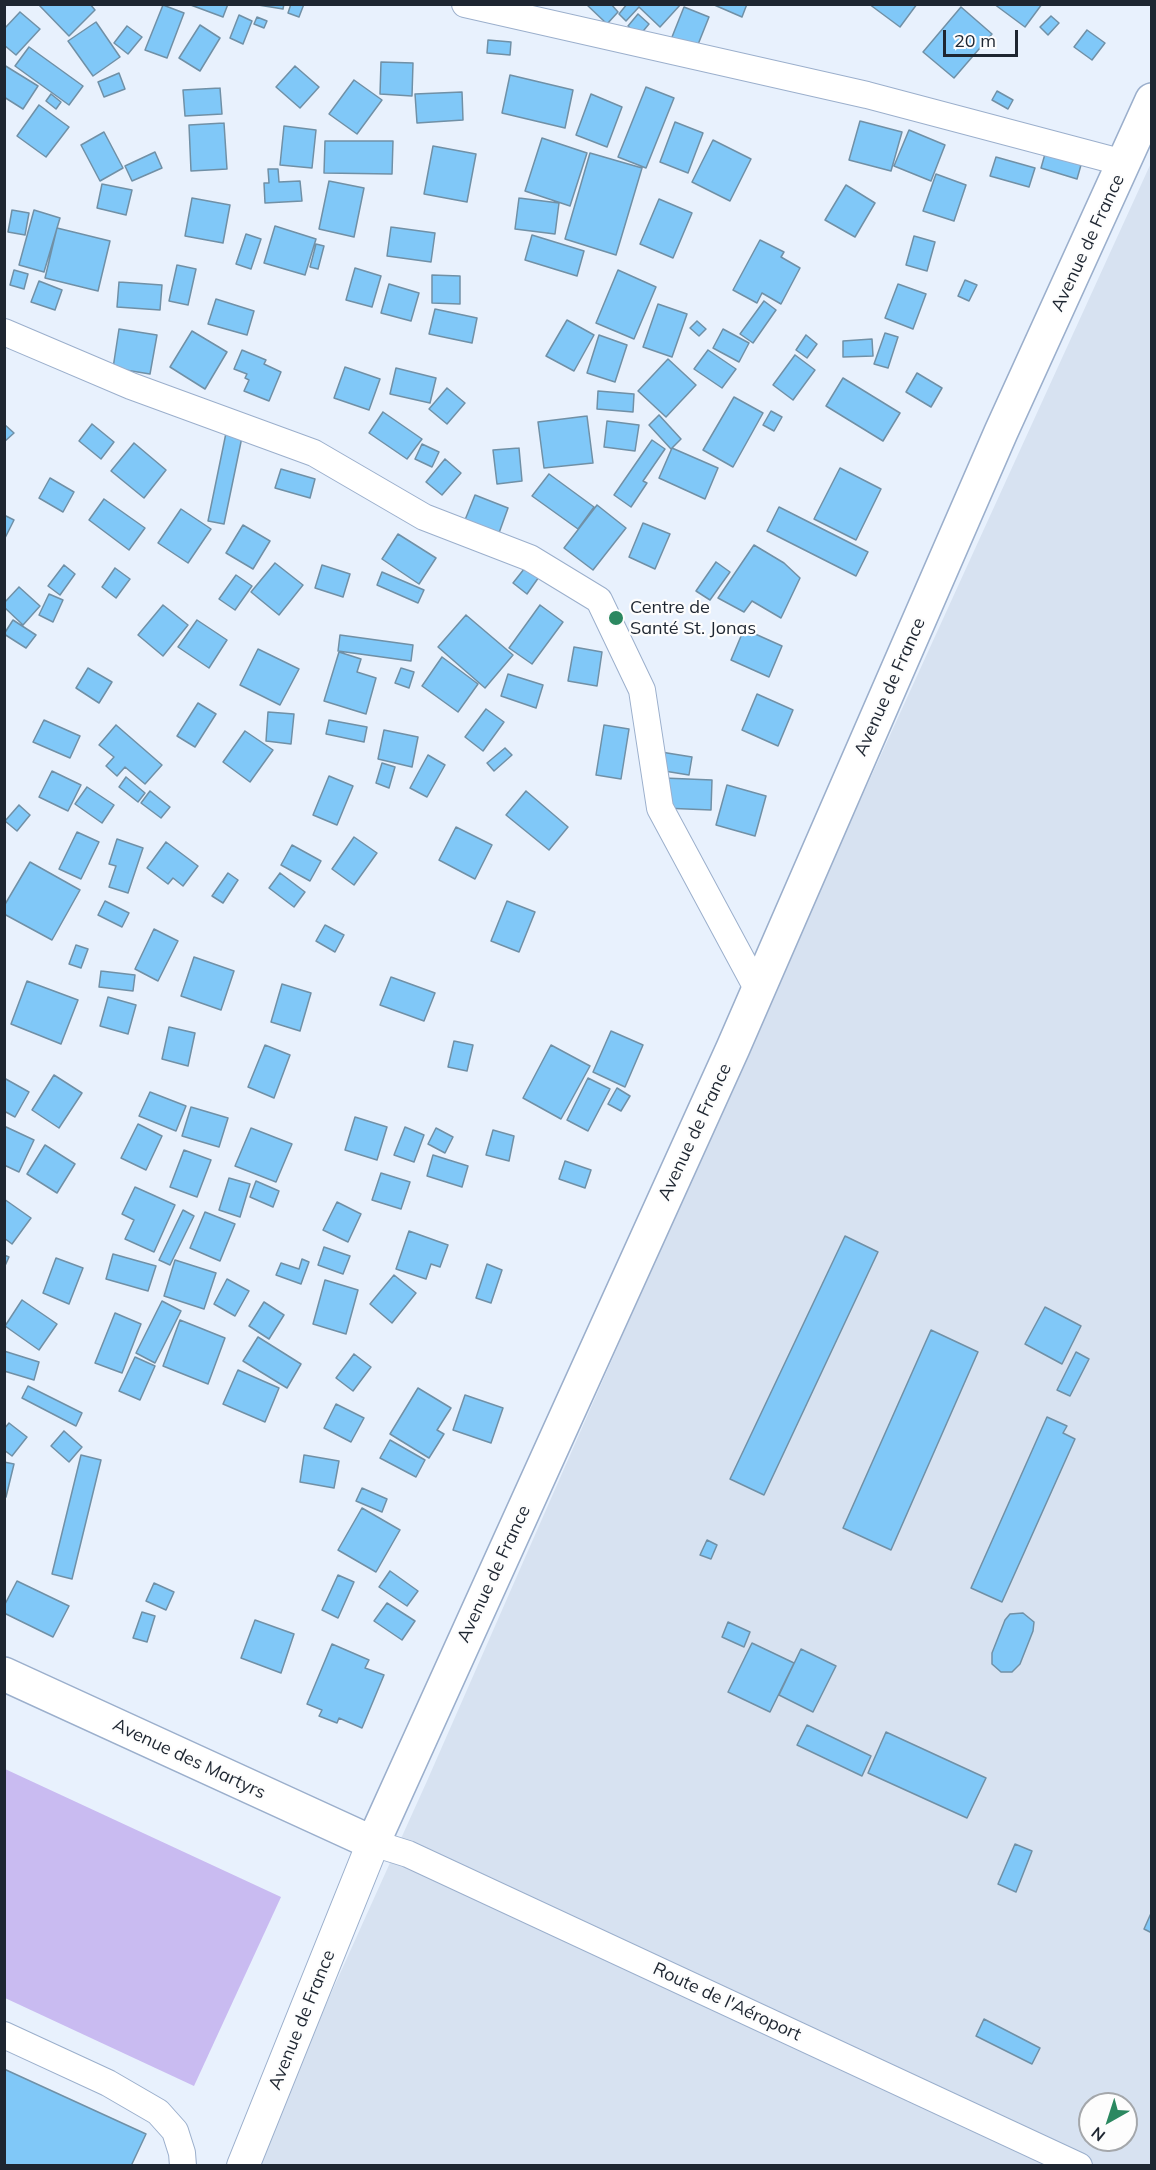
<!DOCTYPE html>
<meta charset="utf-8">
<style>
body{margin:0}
#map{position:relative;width:1156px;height:2170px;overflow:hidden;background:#e8f1fd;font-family:Mulish,sans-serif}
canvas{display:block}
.frame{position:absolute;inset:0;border:6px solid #1e2631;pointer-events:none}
.north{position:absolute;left:1078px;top:2092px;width:60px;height:60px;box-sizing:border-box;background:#fdfdfd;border:2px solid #a4a7ab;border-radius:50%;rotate:219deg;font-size:16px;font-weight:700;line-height:24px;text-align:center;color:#1e2631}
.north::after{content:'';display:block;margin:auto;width:21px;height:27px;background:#2b8860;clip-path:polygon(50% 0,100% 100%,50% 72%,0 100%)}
.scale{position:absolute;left:943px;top:30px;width:75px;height:27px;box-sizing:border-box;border:3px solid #1e2631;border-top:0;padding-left:8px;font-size:18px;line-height:21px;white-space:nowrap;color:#1e2631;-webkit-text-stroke:4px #fdfdfd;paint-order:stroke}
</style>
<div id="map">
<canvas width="1156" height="2170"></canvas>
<div class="frame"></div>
<div class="north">N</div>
<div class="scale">20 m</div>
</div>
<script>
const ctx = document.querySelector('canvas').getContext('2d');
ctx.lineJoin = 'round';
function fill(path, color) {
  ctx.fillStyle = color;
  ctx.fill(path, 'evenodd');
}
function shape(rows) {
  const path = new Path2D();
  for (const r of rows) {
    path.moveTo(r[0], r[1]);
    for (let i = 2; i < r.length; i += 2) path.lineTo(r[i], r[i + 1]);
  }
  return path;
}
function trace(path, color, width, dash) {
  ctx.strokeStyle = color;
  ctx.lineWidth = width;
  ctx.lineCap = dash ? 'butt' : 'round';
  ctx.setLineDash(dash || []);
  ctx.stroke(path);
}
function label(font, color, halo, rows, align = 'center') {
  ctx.font = font + ' Mulish,sans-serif';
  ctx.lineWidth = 4.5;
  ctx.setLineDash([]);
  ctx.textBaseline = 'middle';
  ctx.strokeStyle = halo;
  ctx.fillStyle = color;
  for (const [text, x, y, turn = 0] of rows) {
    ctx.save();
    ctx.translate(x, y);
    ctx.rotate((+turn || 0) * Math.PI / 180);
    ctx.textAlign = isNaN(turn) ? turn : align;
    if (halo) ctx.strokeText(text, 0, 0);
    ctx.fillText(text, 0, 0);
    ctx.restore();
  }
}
const built = shape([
 [1151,163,1151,2165,253,2166,427,1781,786,963],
 [1090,2104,1126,2104,1126,2140,1090,2140]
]);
const green = shape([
 [5,1769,281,1897,194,2086,5,1998]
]);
const building = shape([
 [38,4,90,4,95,10,69,36,38,4],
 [188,4,228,4,223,17,188,4],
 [252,4,284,4,283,9,252,4],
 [291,4,304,4,299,17,288,13,291,4],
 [586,4,611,4,618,12,607,24,586,4],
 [627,4,681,4,660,27,639,7,626,21,619,14,627,4],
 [712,4,747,4,742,17,712,4],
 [869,4,917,4,900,27,869,4],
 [994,4,1042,4,1025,27,994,4],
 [163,5,184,13,167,58,145,50,163,5],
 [684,7,709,17,695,52,670,42,684,7],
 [961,7,992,34,954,78,923,52,961,7],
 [20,12,40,29,16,55,4,45,4,29,20,12],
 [638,14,649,24,639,36,628,26,638,14],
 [239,15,252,21,243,44,230,38,239,15],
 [1051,16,1059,23,1048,35,1040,27,1051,16],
 [257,17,267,21,264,28,254,24,257,17],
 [96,22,120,57,93,76,68,41,96,22],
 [200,25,220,38,200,71,179,58,200,25],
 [127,26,142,37,128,54,114,43,127,26],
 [1087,30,1105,43,1092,60,1074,47,1087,30],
 [488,40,511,42,510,55,487,53,488,40],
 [29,47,83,86,69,105,15,66,29,47],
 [381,62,413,63,412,96,380,94,381,62],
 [4,65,38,86,23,109,4,97,4,65],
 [295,66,319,87,300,108,276,87,295,66],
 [119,73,125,89,104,97,98,82,119,73],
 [510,75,573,90,565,128,502,113,510,75],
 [354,80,382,100,357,134,329,114,354,80],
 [646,87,674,98,646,168,618,157,646,87],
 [220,88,222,114,185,116,183,90,220,88],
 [997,91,1013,100,1008,109,992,100,997,91],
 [462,92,463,120,417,123,415,94,462,92],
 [51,94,61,102,56,109,46,101,51,94],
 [591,94,622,107,607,147,576,135,591,94],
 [39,105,69,127,46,157,17,136,39,105],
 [860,121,902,132,891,171,849,160,860,121],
 [675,122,703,133,688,173,660,162,675,122],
 [224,123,227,169,191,171,189,125,224,123],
 [284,126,316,130,312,168,280,165,284,126],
 [909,130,945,145,931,181,894,166,909,130],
 [104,132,123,168,100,181,81,145,104,132],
 [542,138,587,153,570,206,525,191,542,138],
 [713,140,751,159,730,201,692,182,713,140],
 [325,141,393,141,392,174,324,173,325,141],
 [433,146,476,154,467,202,424,194,433,146],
 [155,152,162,168,132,181,125,166,155,152],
 [590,153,642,168,616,255,565,239,590,153],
 [1045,154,1081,165,1077,179,1041,168,1045,154],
 [996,157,1035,168,1029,187,990,176,996,157],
 [268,169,278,169,279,182,300,181,302,201,265,203,264,183,269,183,268,169],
 [936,174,966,185,954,221,923,211,936,174],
 [329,181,364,188,354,237,319,229,329,181],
 [102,184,132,190,126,215,97,208,102,184],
 [846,185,875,203,855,237,825,220,846,185],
 [192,198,230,205,223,243,185,236,192,198],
 [519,198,559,203,555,234,515,229,519,198],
 [659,199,692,213,673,258,640,244,659,199],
 [12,210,29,213,25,235,8,232,12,210],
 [34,210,60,218,44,272,19,265,34,210],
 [275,226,316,239,305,275,264,263,275,226],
 [391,227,435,233,431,262,387,256,391,227],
 [57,228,110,241,98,291,45,278,57,228],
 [246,234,261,239,251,269,236,264,246,234],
 [532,235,584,251,577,276,525,260,532,235],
 [914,236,935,242,927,271,906,265,914,236],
 [760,240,784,252,781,257,800,268,781,304,762,293,757,303,733,290,760,240],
 [316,244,324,246,318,269,310,267,316,244],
 [177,265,196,269,188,305,169,301,177,265],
 [355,268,381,276,372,307,346,300,355,268],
 [14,270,28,274,24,289,10,285,14,270],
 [618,270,656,287,634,339,596,323,618,270],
 [432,275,460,276,460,304,432,303,432,275],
 [965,280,977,285,969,301,958,296,965,280],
 [39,281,62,290,55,310,31,302,39,281],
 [119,282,162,285,160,310,117,307,119,282],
 [389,284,419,293,411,321,381,313,389,284],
 [898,284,926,294,913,329,885,318,898,284],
 [216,299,254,311,247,335,208,324,216,299],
 [764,301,776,310,753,343,740,334,764,301],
 [658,304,687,314,672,357,643,347,658,304],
 [435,309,477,318,472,343,429,334,435,309],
 [567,320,594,335,574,371,546,356,567,320],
 [697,321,706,329,699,336,690,328,697,321],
 [119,329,157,335,150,374,113,368,119,329],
 [723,329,749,343,739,362,713,348,723,329],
 [192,331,227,352,205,389,170,367,192,331],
 [885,333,898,337,888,368,874,364,885,333],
 [599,335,627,345,615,382,587,373,599,335],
 [806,335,817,344,807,358,796,350,806,335],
 [872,339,873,356,843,357,843,341,872,339],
 [242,350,266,360,264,364,281,372,269,401,244,391,249,380,245,378,247,374,234,369,242,350],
 [708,350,736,369,722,388,694,369,708,350],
 [795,355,815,370,793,400,773,385,795,355],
 [668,359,696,385,666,417,638,391,668,359],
 [345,367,380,379,369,410,334,398,345,367],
 [396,368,436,378,430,403,390,394,396,368],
 [917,373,942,388,931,407,906,392,917,373],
 [843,378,900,413,883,441,826,406,843,378],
 [447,388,465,403,447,424,429,409,447,388],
 [598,391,634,394,633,412,597,409,598,391],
 [734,397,763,413,733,467,703,450,734,397],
 [771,411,782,417,774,431,763,425,771,411],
 [383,412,422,439,407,459,369,433,383,412],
 [659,415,681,439,671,449,649,425,659,415],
 [587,416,593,463,544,468,538,422,587,416],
 [607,421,639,425,635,451,604,447,607,421],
 [4,424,14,433,4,442,4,424],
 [92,424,114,442,101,459,79,441,92,424],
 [226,433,242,437,224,524,208,521,226,433],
 [652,440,665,449,643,481,647,483,631,507,614,495,652,440],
 [134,443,166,470,144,498,111,471,134,443],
 [422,444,439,452,432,467,415,459,422,444],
 [519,448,522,481,497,484,493,450,519,448],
 [672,448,718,468,705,499,659,478,672,448],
 [445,459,461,473,442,495,426,482,445,459],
 [840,468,881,489,856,540,814,519,840,468],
 [281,469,315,479,310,498,275,488,281,469],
 [549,474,594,507,578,529,532,496,549,474],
 [50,478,74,492,63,512,39,498,50,478],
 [475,495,508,508,499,533,465,520,475,495],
 [104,499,145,528,129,550,89,520,104,499],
 [597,505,626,528,593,570,564,548,597,505],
 [779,507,868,552,856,576,767,531,779,507],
 [181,509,211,529,188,563,158,543,181,509],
 [4,515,14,520,4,540,4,515],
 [643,523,670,534,655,569,629,557,643,523],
 [243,525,270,541,253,569,226,553,243,525],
 [398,534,436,558,419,584,382,559,398,534],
 [754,545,784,563,800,578,781,618,752,601,744,612,718,598,754,545],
 [716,562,730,572,710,600,696,591,716,562],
 [275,563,303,585,279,615,251,592,275,563],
 [528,564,541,574,527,594,513,583,528,564],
 [64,565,75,574,60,595,48,586,64,565],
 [322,565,350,574,343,597,315,588,322,565],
 [115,568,130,579,116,598,102,587,115,568],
 [382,572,424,590,418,603,377,585,382,572],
 [236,575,252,586,235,610,219,599,236,575],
 [19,587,40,606,23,625,4,607,4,603,19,587],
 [49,594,63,600,53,622,39,615,49,594],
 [163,605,188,625,163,656,138,635,163,605],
 [540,605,563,622,532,664,509,648,540,605],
 [466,615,513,655,485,688,438,647,466,615],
 [13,620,36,635,26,648,4,634,13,620],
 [197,620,227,640,209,668,178,647,197,620],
 [744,629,782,646,769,677,731,660,744,629],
 [340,635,413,645,411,661,338,651,340,635],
 [574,647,602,652,597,686,568,681,574,647],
 [258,649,299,669,280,705,240,685,258,649],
 [339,652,361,659,357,672,376,678,366,714,324,701,339,652],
 [442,657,478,684,458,712,422,686,442,657],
 [88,668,112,682,99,703,76,688,88,668],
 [401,668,414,672,409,688,395,683,401,668],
 [508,674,543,685,536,708,501,696,508,674],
 [757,694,793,710,778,746,742,730,757,694],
 [198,703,216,714,195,747,177,736,198,703],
 [486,709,504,722,483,751,465,737,486,709],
 [268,712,294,714,291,744,266,741,268,712],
 [44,720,80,736,70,758,33,742,44,720],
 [329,720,367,727,364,742,326,734,329,720],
 [116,725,162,765,145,784,125,767,117,776,106,766,114,757,99,745,116,725],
 [604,725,629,729,621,779,596,775,604,725],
 [384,730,418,737,412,767,378,759,384,730],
 [245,731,273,750,250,782,223,762,245,731],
 [505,748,512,755,494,771,487,763,505,748],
 [661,752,692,757,689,775,658,770,661,752],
 [428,755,445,765,427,797,410,788,428,755],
 [382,763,395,767,389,788,376,783,382,763],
 [52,771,81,785,68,811,39,797,52,771],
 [329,776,353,786,337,825,313,815,329,776],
 [126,777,145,793,138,802,119,787,126,777],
 [664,778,712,780,711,810,663,808,664,778],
 [727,785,766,796,755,836,716,825,727,785],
 [87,787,114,805,102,823,75,804,87,787],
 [150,791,170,807,161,818,141,803,150,791],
 [526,791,568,827,549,850,506,815,526,791],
 [19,805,30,815,17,831,5,821,19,805],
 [456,827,492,845,475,879,439,860,456,827],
 [77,832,99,842,81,879,59,869,77,832],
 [354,837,377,853,354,885,332,869,354,837],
 [117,839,143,848,128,893,109,887,116,866,109,864,117,839],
 [166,842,198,866,183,886,173,878,168,884,147,868,166,842],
 [292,845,321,861,310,881,281,865,292,845],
 [30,862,80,890,52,940,4,914,4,906,30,862],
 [228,873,238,880,223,903,212,896,228,873],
 [280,873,305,892,294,907,269,888,280,873],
 [105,901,129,913,122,927,98,915,105,901],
 [507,901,535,912,519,952,491,941,507,901],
 [325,925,344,935,335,952,316,941,325,925],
 [154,929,178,941,158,981,135,969,154,929],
 [76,945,88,949,81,968,69,964,76,945],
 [194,957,234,971,221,1010,181,996,194,957],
 [101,971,135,975,133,991,99,987,101,971],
 [391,977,435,993,424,1021,380,1005,391,977],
 [27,981,78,1000,61,1044,11,1024,27,981],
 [282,984,311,993,300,1031,271,1022,282,984],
 [108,997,136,1005,128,1034,100,1026,108,997],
 [169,1027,195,1033,188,1066,162,1059,169,1027],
 [611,1031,643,1045,625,1087,593,1072,611,1031],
 [454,1041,473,1045,467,1071,448,1067,454,1041],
 [265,1045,290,1055,274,1098,248,1087,265,1045],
 [551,1045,590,1066,561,1119,523,1098,551,1045],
 [54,1075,82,1093,59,1128,32,1110,54,1075],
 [4,1078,29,1092,15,1117,4,1111,4,1078],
 [588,1078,610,1089,588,1131,567,1120,588,1078],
 [617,1088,630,1096,621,1111,608,1104,617,1088],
 [150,1092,186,1106,176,1131,139,1116,150,1092],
 [191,1107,228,1118,219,1147,182,1136,191,1107],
 [355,1117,387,1127,377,1160,345,1150,355,1117],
 [138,1124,162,1136,146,1170,121,1158,138,1124],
 [4,1126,34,1140,19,1172,4,1165,4,1126],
 [405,1127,424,1135,414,1162,394,1155,405,1127],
 [251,1128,292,1144,276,1182,235,1166,251,1128],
 [436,1128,453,1137,445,1153,428,1144,436,1128],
 [493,1130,514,1136,509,1161,486,1155,493,1130],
 [45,1145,75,1164,57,1193,27,1174,45,1145],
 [184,1150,211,1160,197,1197,170,1187,184,1150],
 [433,1155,468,1166,462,1187,427,1176,433,1155],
 [565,1161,591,1170,585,1188,559,1179,565,1161],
 [381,1173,410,1182,401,1209,372,1200,381,1173],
 [229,1178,250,1184,240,1217,219,1210,229,1178],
 [256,1181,279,1191,273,1207,250,1197,256,1181],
 [135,1187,175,1205,154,1252,125,1239,134,1220,122,1214,135,1187],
 [4,1199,31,1218,12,1244,4,1238,4,1199],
 [337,1202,361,1214,348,1242,323,1230,337,1202],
 [183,1210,194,1216,170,1265,159,1260,183,1210],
 [205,1212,235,1224,220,1261,190,1248,205,1212],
 [409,1231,448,1245,440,1267,431,1264,426,1279,396,1269,409,1231],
 [845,1236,878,1252,764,1495,730,1479,845,1236],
 [324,1247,350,1256,343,1274,318,1265,324,1247],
 [113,1254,156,1266,148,1291,106,1279,113,1254],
 [4,1255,9,1257,4,1268,4,1255],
 [56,1258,83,1268,69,1304,43,1293,56,1258],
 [302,1259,309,1262,301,1284,276,1275,281,1263,299,1269,302,1259],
 [175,1260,216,1273,204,1309,164,1296,175,1260],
 [487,1264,502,1270,491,1303,476,1298,487,1264],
 [394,1275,416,1293,392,1323,370,1304,394,1275],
 [227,1279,249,1291,235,1316,214,1304,227,1279],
 [325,1280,358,1290,346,1334,313,1324,325,1280],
 [22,1300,57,1324,39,1350,5,1326,22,1300],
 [162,1301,181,1311,155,1363,136,1353,162,1301],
 [264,1302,284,1315,269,1339,249,1326,264,1302],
 [1045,1307,1081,1326,1062,1364,1025,1344,1045,1307],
 [115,1313,141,1324,122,1373,95,1363,115,1313],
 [180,1320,225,1338,208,1384,163,1366,180,1320],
 [931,1330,978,1352,891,1550,843,1528,931,1330],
 [258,1337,301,1364,287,1388,243,1361,258,1337],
 [4,1351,39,1362,34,1380,4,1371,4,1351],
 [1076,1352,1089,1359,1070,1396,1057,1390,1076,1352],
 [354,1354,371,1367,353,1391,336,1378,354,1354],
 [135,1357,155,1366,140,1400,119,1391,135,1357],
 [238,1370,279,1388,265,1422,223,1404,238,1370],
 [28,1386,82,1413,76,1426,22,1398,28,1386],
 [418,1388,451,1408,437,1430,444,1434,429,1458,390,1434,418,1388],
 [465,1395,503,1408,491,1443,453,1430,465,1395],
 [336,1404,364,1418,351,1442,324,1428,336,1404],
 [1047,1417,1067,1426,1063,1433,1075,1439,1002,1602,971,1588,1047,1417],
 [9,1423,27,1437,12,1456,4,1450,4,1429,9,1423],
 [64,1431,82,1447,69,1462,51,1446,64,1431],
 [390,1440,425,1460,416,1477,380,1458,390,1440],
 [81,1455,101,1460,72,1579,52,1574,81,1455],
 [304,1455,339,1461,334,1488,300,1482,304,1455],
 [4,1462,14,1464,6,1497,4,1497,4,1462],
 [362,1488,387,1499,382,1512,356,1501,362,1488],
 [362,1508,400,1530,376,1572,338,1550,362,1508],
 [707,1540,717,1545,711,1559,700,1555,707,1540],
 [390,1571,418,1591,407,1606,379,1587,390,1571],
 [338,1575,354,1582,338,1618,322,1610,338,1575],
 [17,1581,69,1606,53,1637,4,1613,4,1606,17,1581],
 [154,1583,174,1592,166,1610,146,1601,154,1583],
 [387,1603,415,1621,402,1640,374,1621,387,1603],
 [142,1612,155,1616,147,1642,133,1638,142,1612],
 [1023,1613,1034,1622,1033,1631,1020,1664,1012,1672,1001,1672,992,1664,992,1653,1005,1620,1010,1614,1023,1613],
 [255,1620,294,1634,281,1673,241,1658,255,1620],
 [728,1622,750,1632,744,1647,722,1637,728,1622],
 [752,1643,794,1663,770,1712,728,1692,752,1643],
 [332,1644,369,1660,365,1668,384,1675,362,1728,339,1718,337,1723,319,1716,322,1710,307,1704,332,1644],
 [801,1649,836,1666,813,1712,779,1695,801,1649],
 [807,1725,871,1756,862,1776,797,1745,807,1725],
 [886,1732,986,1778,967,1818,868,1773,886,1732],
 [1015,1844,1032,1851,1016,1892,998,1884,1015,1844],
 [1152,1911,1152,1933,1144,1929,1152,1911],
 [984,2019,1040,2048,1032,2064,976,2036,984,2019],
 [4,2069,146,2134,131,2166,4,2166,4,2069]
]);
const minor = shape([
 [465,4,867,95,1124,163],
 [4,332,131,386,314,453,424,517,530,558,599,600,642,690,660,808,758,990],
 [373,1843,408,1854,1079,2166],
 [4,2035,108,2083,158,2112,175,2131,182,2153,183,2166]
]);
const tertiary = shape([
 [243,2166,373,1843]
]);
const secondary = shape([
 [4,1674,373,1843,733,1048,1001,432,1152,100]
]);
const markers = [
 [616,618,8,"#2b8860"]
];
const streetNames = [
 ["Avenue de France",1088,243,-65],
 ["Avenue de France",890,687,-66],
 ["Avenue de France",695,1132,-65],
 ["Avenue de France",494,1574,-65],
 ["Avenue des Martyrs",189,1759,25],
 ["Route de l'Aéroport",727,2002,25],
 ["Avenue de France",302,2020,-68]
];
const poiNames = [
 ["Centre de",630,608],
 ["Santé St. Jonas",630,629]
];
fill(built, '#d7e2f1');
fill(green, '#c9bbf1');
fill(building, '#80c8f8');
trace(building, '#7090a6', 1.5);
trace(minor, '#9bafcc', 28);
trace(tertiary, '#9bafcc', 34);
trace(secondary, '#9bafcc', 36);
trace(minor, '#fff', 26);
trace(tertiary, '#fff', 32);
trace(secondary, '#fff', 33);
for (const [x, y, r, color] of markers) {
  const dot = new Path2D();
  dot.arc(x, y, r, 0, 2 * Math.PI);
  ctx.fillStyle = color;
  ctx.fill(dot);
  trace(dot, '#fdfdfd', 2);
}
label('18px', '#1e2631', '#fdfdfd', streetNames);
label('18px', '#1e2631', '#fdfdfd', poiNames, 'left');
</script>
